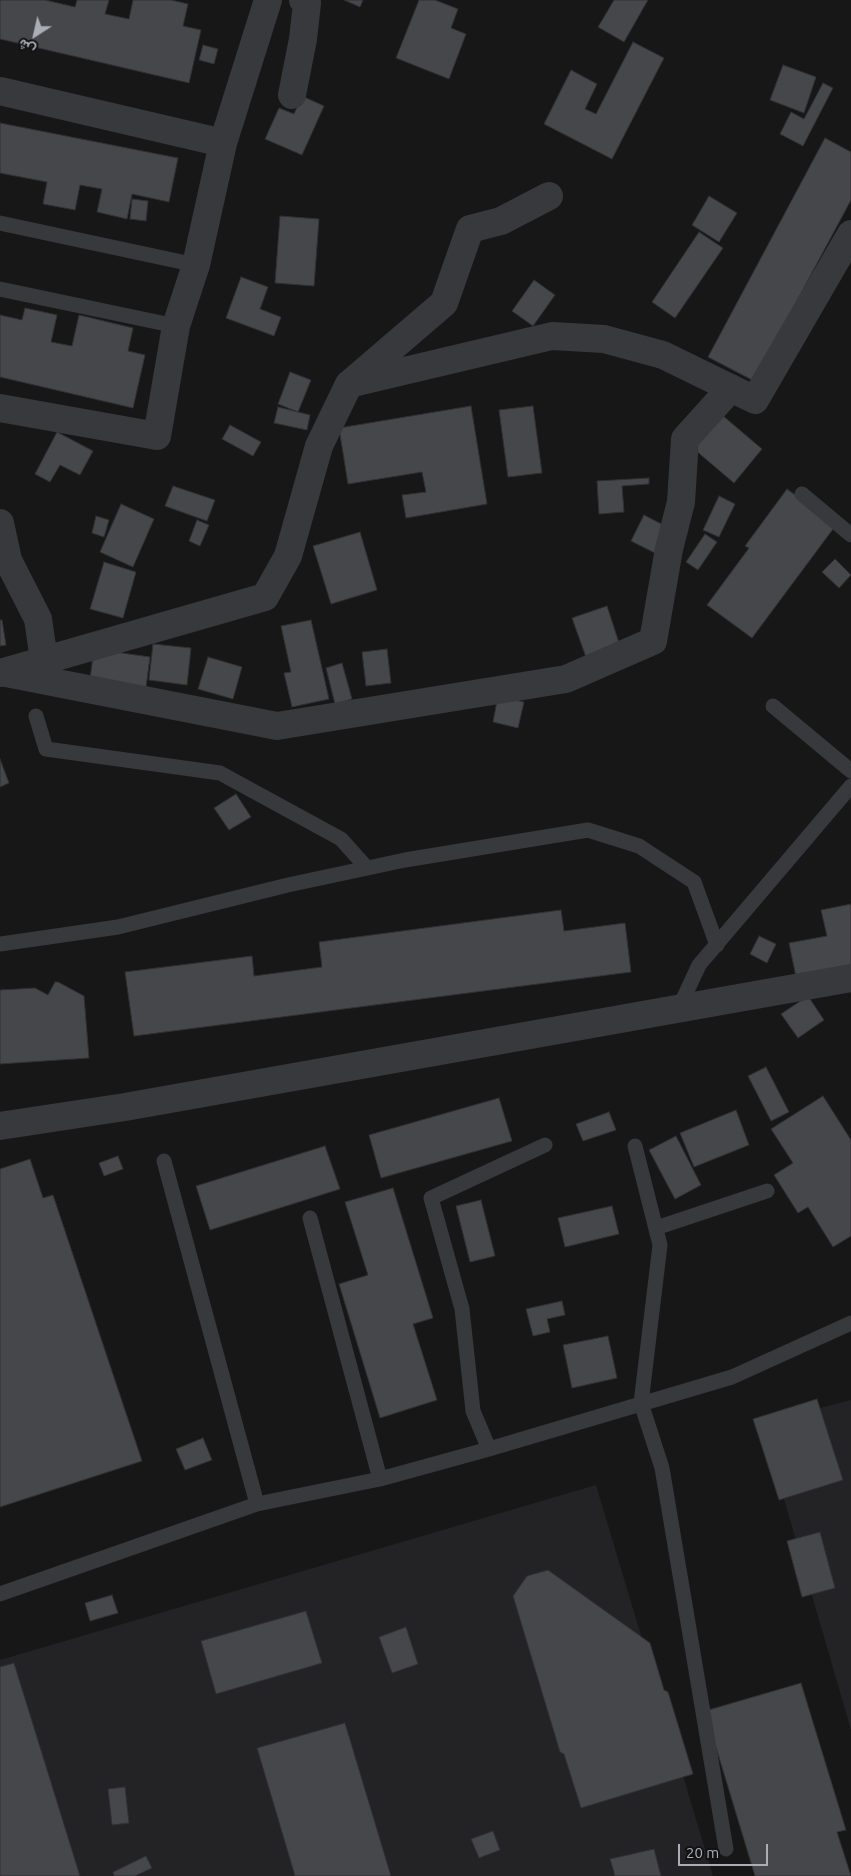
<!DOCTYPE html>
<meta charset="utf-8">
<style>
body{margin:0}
#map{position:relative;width:851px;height:1876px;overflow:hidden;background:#171718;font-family:Ubuntu,Vazirmatn,sans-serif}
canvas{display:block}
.north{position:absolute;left:10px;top:10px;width:50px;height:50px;-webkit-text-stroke:4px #121213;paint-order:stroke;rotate:215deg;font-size:14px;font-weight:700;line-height:20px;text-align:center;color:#aaafb7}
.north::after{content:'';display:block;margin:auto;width:18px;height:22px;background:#aaafb7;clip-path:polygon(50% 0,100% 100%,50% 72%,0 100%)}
.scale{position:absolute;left:678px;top:1844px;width:90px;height:22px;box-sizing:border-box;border:2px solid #aaafb7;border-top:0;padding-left:6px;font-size:15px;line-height:18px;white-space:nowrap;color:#aaafb7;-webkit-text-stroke:4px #121213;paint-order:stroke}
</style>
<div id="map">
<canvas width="851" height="1876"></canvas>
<div class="north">ش</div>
<div class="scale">20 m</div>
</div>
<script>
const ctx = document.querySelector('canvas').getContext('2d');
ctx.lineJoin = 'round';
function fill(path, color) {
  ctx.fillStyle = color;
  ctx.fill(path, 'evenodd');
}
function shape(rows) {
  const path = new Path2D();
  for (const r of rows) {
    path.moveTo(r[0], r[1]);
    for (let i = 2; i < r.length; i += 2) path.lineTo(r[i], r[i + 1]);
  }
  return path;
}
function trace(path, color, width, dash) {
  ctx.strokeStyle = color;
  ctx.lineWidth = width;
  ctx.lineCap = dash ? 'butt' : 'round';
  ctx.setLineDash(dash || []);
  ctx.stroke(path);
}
const built = shape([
 [851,1400,851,1730,762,1423],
 [596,1485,713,1876,11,1876,0,1838,0,1660]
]);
const building = shape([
 [0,0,45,0,75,7,77,0,109,0,105,14,129,19,133,0,171,0,188,4,183,26,201,30,189,83,0,39,0,0],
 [344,0,363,0,360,7,344,0],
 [419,0,435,0,458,9,451,28,466,34,449,79,396,58,419,0],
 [614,0,648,0,624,42,598,27,614,0],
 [633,42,664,58,612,159,544,124,571,70,597,84,585,109,596,114,633,42],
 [203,45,218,49,214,64,199,60,203,45],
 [783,65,816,77,804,113,770,100,783,65],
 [823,83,833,88,803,146,780,134,791,112,804,119,823,83],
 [302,96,324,106,302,155,265,139,279,108,294,114,302,96],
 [0,123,178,158,169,202,132,194,127,219,97,212,102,189,80,185,75,210,43,204,47,182,0,173,0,123],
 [825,138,851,152,851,200,754,381,708,357,825,138],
 [709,196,737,213,719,242,692,225,709,196],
 [132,199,148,201,146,221,130,219,132,199],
 [280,216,319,219,314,286,275,283,280,216],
 [699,232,723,248,675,318,652,302,699,232],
 [241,277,268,287,260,309,281,317,274,336,226,318,241,277],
 [534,280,555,295,533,326,512,311,534,280],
 [25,308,57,315,51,342,72,346,79,315,133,328,128,351,145,355,133,408,0,377,0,315,22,320,25,308],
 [290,372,311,380,298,412,278,404,290,372],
 [471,406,487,504,406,518,402,495,426,492,422,472,348,484,339,428,471,406],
 [533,406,542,473,508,477,499,410,533,406],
 [278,407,310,415,307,430,274,423,278,407],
 [722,415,762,449,734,483,694,449,722,415],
 [230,425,261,442,253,456,222,439,230,425],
 [57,432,93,451,80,475,60,465,50,482,35,474,57,432],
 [649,478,649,484,622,486,624,512,599,514,597,481,649,478],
 [173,486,215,500,207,521,165,506,173,486],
 [787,489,836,525,752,638,707,605,749,548,745,546,787,489],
 [719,496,735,504,719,537,703,530,719,496],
 [121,504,154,519,133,567,100,552,121,504],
 [644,515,671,529,659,555,631,541,644,515],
 [96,516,109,520,104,537,92,533,96,516],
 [197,520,209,525,200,546,189,541,197,520],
 [360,532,377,590,331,604,313,546,360,532],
 [705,534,717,542,698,570,686,562,705,534],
 [835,559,851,575,839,588,822,572,835,559],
 [104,562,136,572,123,618,90,609,104,562],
 [607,606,621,649,587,660,572,618,607,606],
 [0,620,2,620,6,645,0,646,0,620],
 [311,620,329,699,292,707,284,673,291,672,281,626,311,620],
 [153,644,191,648,187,685,149,680,153,644],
 [94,649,150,657,146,687,90,679,94,649],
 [387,649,391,683,366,686,362,652,387,649],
 [208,657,242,667,233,699,198,689,208,657],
 [342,663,352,699,335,704,326,668,342,663],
 [498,696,524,702,518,728,493,722,498,696],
 [0,759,9,783,0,787,0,759],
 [236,794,251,817,229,830,214,808,236,794],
 [851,904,851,966,796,977,789,943,827,936,821,910,851,904],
 [561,910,564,931,625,923,631,972,134,1036,125,972,252,956,254,976,322,967,319,942,561,910],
 [759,936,776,944,767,963,750,954,759,936],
 [55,982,58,982,84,996,89,1058,0,1064,0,990,35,988,48,995,55,982],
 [808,996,824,1020,798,1038,781,1014,808,996],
 [766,1067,789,1112,771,1121,748,1076,766,1067],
 [823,1096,851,1140,851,1236,833,1247,808,1207,798,1213,774,1175,793,1163,771,1129,823,1096],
 [499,1098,512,1141,381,1178,369,1135,499,1098],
 [736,1110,749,1145,694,1167,680,1133,736,1110],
 [609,1112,616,1130,583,1141,576,1124,609,1112],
 [676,1136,701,1185,675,1199,649,1150,676,1136],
 [325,1146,340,1189,210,1230,196,1186,325,1146],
 [118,1156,123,1169,104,1176,99,1163,118,1156],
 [30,1159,43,1198,53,1195,142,1461,0,1507,0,1169,30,1159],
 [393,1188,433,1318,413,1324,437,1400,380,1418,339,1284,368,1275,345,1202,393,1188],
 [481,1200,495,1256,470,1262,456,1206,481,1200],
 [612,1206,619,1234,565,1247,558,1218,612,1206],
 [562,1301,565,1315,547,1319,550,1332,533,1336,526,1309,562,1301],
 [608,1336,617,1378,572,1388,563,1345,608,1336],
 [817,1399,843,1480,779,1500,753,1419,817,1399],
 [203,1438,212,1460,185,1470,176,1449,203,1438],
 [820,1532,835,1588,802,1597,787,1541,820,1532],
 [548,1570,650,1643,664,1690,668,1692,693,1774,581,1808,564,1754,560,1752,513,1596,527,1576,548,1570],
 [112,1595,118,1613,90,1621,85,1603,112,1595],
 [306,1611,322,1663,216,1694,201,1641,306,1611],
 [406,1627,418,1664,392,1673,379,1637,406,1627],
 [14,1663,80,1876,0,1876,0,1667,14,1663],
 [801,1683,846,1830,837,1832,851,1876,755,1876,705,1711,801,1683],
 [345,1723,391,1876,295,1876,257,1748,345,1723],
 [125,1787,129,1823,112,1825,108,1789,125,1787],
 [493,1831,500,1850,479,1858,471,1839,493,1831],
 [654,1849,661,1876,615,1876,610,1859,654,1849],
 [146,1856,152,1868,135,1876,114,1876,113,1872,146,1856]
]);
const service = shape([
 [0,223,196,265],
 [0,289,176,326],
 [802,494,851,535],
 [773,706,851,771],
 [36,716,46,749,220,773,341,839,367,868],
 [0,944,118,927,288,885,405,860,588,830,639,846,694,882,717,945],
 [679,1008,699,965,851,786],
 [635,1146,660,1245,641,1403,662,1468,726,1849],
 [164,1161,257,1504],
 [310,1218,380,1479],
 [656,1228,767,1191],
 [489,1449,473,1411,462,1309,431,1198,545,1145],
 [0,1594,257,1504,380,1479,489,1449,732,1377,851,1323]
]);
const minor = shape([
 [0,91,223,143],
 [292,95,303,39,307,3,303,0],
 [353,381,444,303,470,229,501,221,549,196],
 [0,408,157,436,176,326,196,265,223,143,268,0],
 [0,523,8,560],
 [0,561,8,560,38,619,44,660],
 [0,673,265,597,288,556,319,446,349,384,552,336,604,339,663,355,755,400,851,234],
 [6,673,277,726,566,679,653,641,669,549,681,502,685,439,731,388],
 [0,1126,125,1107,851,978]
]);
fill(built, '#232325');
fill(building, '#46474b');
trace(building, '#313134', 1);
trace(service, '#38393d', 15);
trace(minor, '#38393d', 28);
</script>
